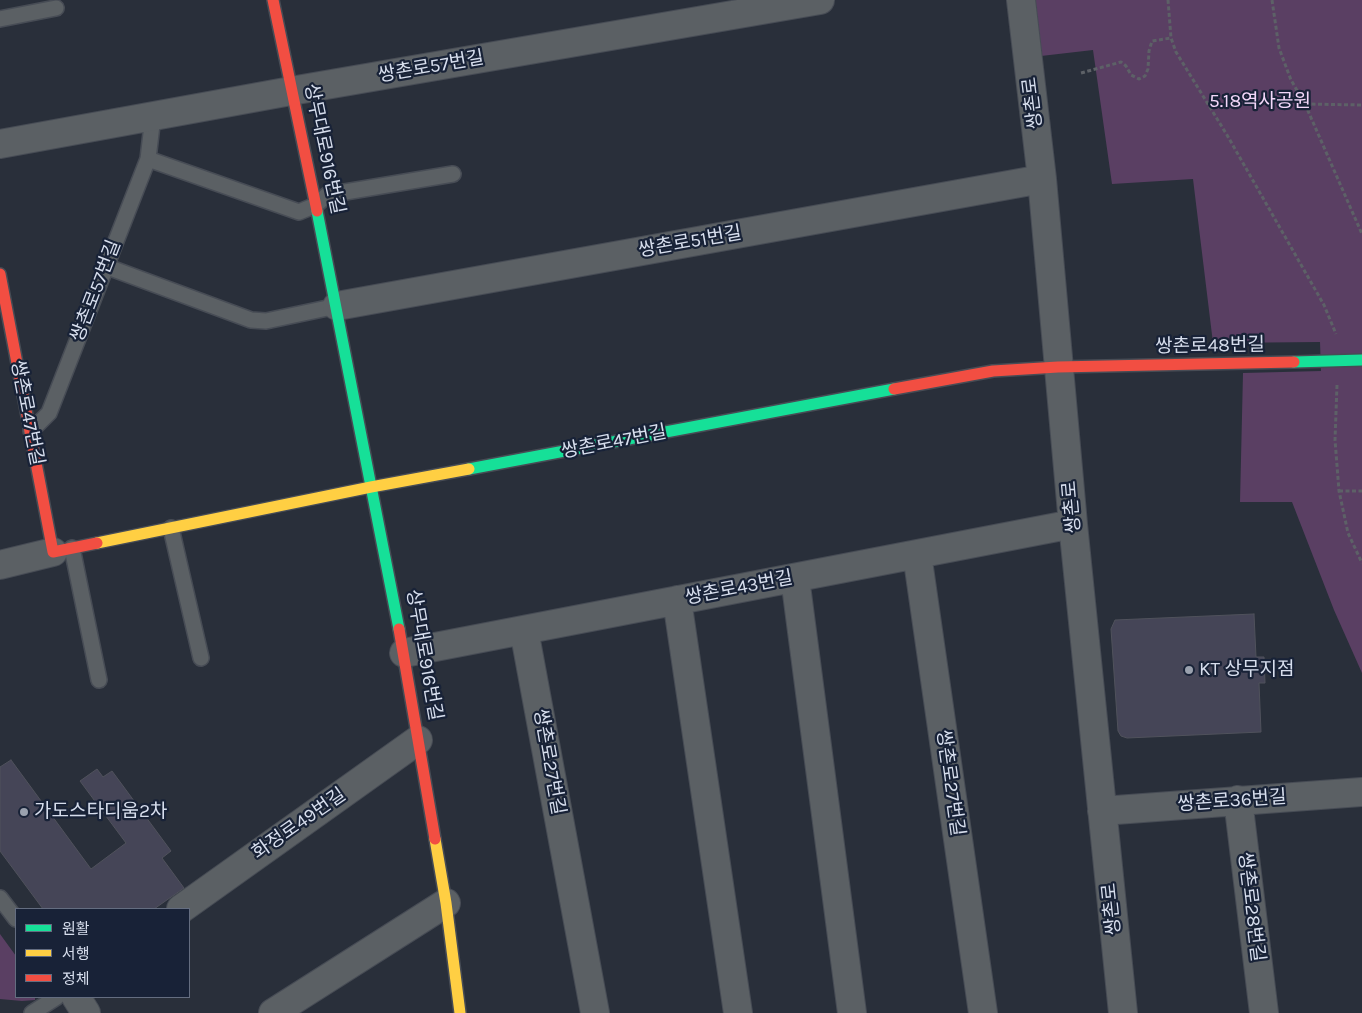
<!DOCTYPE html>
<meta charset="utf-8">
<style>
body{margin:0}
#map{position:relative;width:1362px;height:1013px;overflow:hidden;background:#292f3a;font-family:Karla,"Noto Sans KR",sans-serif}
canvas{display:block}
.legend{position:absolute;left:15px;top:908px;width:175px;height:90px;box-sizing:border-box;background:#182237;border:1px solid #646d80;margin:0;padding:6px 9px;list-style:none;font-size:15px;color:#d7deed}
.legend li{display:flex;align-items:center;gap:10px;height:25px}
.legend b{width:25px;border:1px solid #646d80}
</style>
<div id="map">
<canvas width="1362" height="1013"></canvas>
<ul class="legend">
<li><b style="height:6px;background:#16e098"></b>원활</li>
<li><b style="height:6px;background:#ffcf43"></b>서행</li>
<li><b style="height:6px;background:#f24e42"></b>정체</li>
</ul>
</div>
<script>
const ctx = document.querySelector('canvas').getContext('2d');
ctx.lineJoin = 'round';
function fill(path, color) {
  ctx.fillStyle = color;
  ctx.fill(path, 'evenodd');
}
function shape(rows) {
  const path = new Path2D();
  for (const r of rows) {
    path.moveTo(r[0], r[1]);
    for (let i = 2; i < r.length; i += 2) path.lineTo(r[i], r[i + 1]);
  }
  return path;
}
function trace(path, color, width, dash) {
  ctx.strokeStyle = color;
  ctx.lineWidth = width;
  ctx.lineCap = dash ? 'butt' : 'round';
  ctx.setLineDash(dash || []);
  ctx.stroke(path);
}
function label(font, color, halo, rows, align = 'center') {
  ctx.font = font + ' Karla,"Noto Sans KR",sans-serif';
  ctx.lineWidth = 4.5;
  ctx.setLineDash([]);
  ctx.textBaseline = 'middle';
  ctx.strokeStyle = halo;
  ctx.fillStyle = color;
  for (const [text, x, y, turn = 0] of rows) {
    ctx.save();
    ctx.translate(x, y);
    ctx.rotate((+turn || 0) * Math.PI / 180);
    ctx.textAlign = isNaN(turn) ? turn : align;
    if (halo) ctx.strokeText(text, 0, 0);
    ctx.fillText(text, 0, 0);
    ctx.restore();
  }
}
const green = shape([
 [1035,0,1362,0,1362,673,1334,610,1292,502,1240,502,1243,373,1321,371,1320,342,1213,343,1193,179,1112,184,1093,50,1041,56],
 [0,934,16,956,16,997,35,997,35,1000,22,1001,0,999]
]);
const building = shape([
 [1254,614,1256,657,1264,657,1265,683,1259,683,1261,732,1127,738,1121,736,1118,731,1111,629,1115,620,1254,614],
 [11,760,91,869,126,843,80,781,97,769,103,777,112,771,171,851,162,858,184,888,154,909,43,909,0,851,0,767,11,760]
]);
const path = shape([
 [1168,0,1171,38,1176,52,1227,135,1324,305,1336,334],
 [1272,0,1279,48,1291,80,1305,104,1362,105],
 [1081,73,1121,62,1126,66,1131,75,1139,79,1145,76,1148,69,1149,51,1152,41,1171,38],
 [1305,104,1362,234],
 [1337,385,1335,440,1339,491,1348,533,1362,563],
 [1339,491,1362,491]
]);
const lane = shape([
 [0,19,56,8],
 [148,159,299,212,316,205,327,195,453,174],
 [105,266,251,320,266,321,337,306],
 [31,431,49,413,148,159,153,116],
 [171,528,201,658],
 [72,548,99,680],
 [0,898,16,919],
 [32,1013,57,997]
]);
const street = shape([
 [1021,0,1042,179,1073,524,1123,1013],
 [0,144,291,91,820,0],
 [337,306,1042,179],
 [917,554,983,1013],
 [0,565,53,552],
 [795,578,852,1013],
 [677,600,738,1013],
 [524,630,595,1013],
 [404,653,1073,524],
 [1238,800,1264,1013],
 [1102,811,1362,792],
 [181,909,418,740],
 [76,997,86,1013],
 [273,1013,446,903]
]);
const fast = shape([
 [317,211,399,629],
 [1294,362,1362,360],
 [469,469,894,389]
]);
const slow = shape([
 [97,543,371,487,469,469],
 [435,839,446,903,460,1013]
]);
const jam = shape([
 [273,0,317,211],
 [0,274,53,552,97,543],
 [894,389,993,371,1058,367,1294,362],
 [399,629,435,839]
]);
const markers = [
 [1189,670,5,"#9aa1ae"],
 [24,812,5,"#9aa1ae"]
];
const streetNames = [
 ["쌍촌로57번길",431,67,-10],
 ["쌍촌로",1033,103,-97],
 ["상무대로916번길",324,149,78],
 ["쌍촌로51번길",690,242,-10],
 ["쌍촌로57번길",96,291,-69],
 ["쌍촌로48번길",1210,346,-1],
 ["쌍촌로47번길",27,413,79],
 ["쌍촌로47번길",614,442,-11],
 ["쌍촌로",1072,507,-95],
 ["쌍촌로43번길",739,588,-11],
 ["상무대로916번길",424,655,80],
 ["쌍촌로27번길",549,762,80],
 ["쌍촌로27번길",950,783,82],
 ["쌍촌로36번길",1232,801,-4],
 ["화정로49번길",299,824,-35],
 ["쌍촌로28번길",1251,907,83],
 ["쌍촌로",1112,909,-96]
];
const parkNames = [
 ["5.18역사공원",1260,102]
];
const poiNames = [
 ["KT 상무지점",1199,670],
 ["가도스타디움2차",34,812]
];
fill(green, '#5a3f63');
fill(building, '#454557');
trace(building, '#50525c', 1);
trace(lane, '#474c55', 18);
trace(street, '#474c55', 30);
trace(fast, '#474c55', 14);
trace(slow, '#474c55', 14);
trace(jam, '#474c55', 14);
trace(path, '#5d6167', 3, [4, 2.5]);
trace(lane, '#5b6064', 15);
trace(street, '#5b6064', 28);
trace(fast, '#16e098', 11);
trace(slow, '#ffcf43', 11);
trace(jam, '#f24e42', 11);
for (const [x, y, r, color] of markers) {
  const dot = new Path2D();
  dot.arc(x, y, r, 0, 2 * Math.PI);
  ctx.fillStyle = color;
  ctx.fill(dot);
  trace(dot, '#182237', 2);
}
label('19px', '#d7deed', '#182237', streetNames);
label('19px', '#f3d7f9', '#182237', parkNames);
label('19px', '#d7deed', '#182237', poiNames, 'left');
</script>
